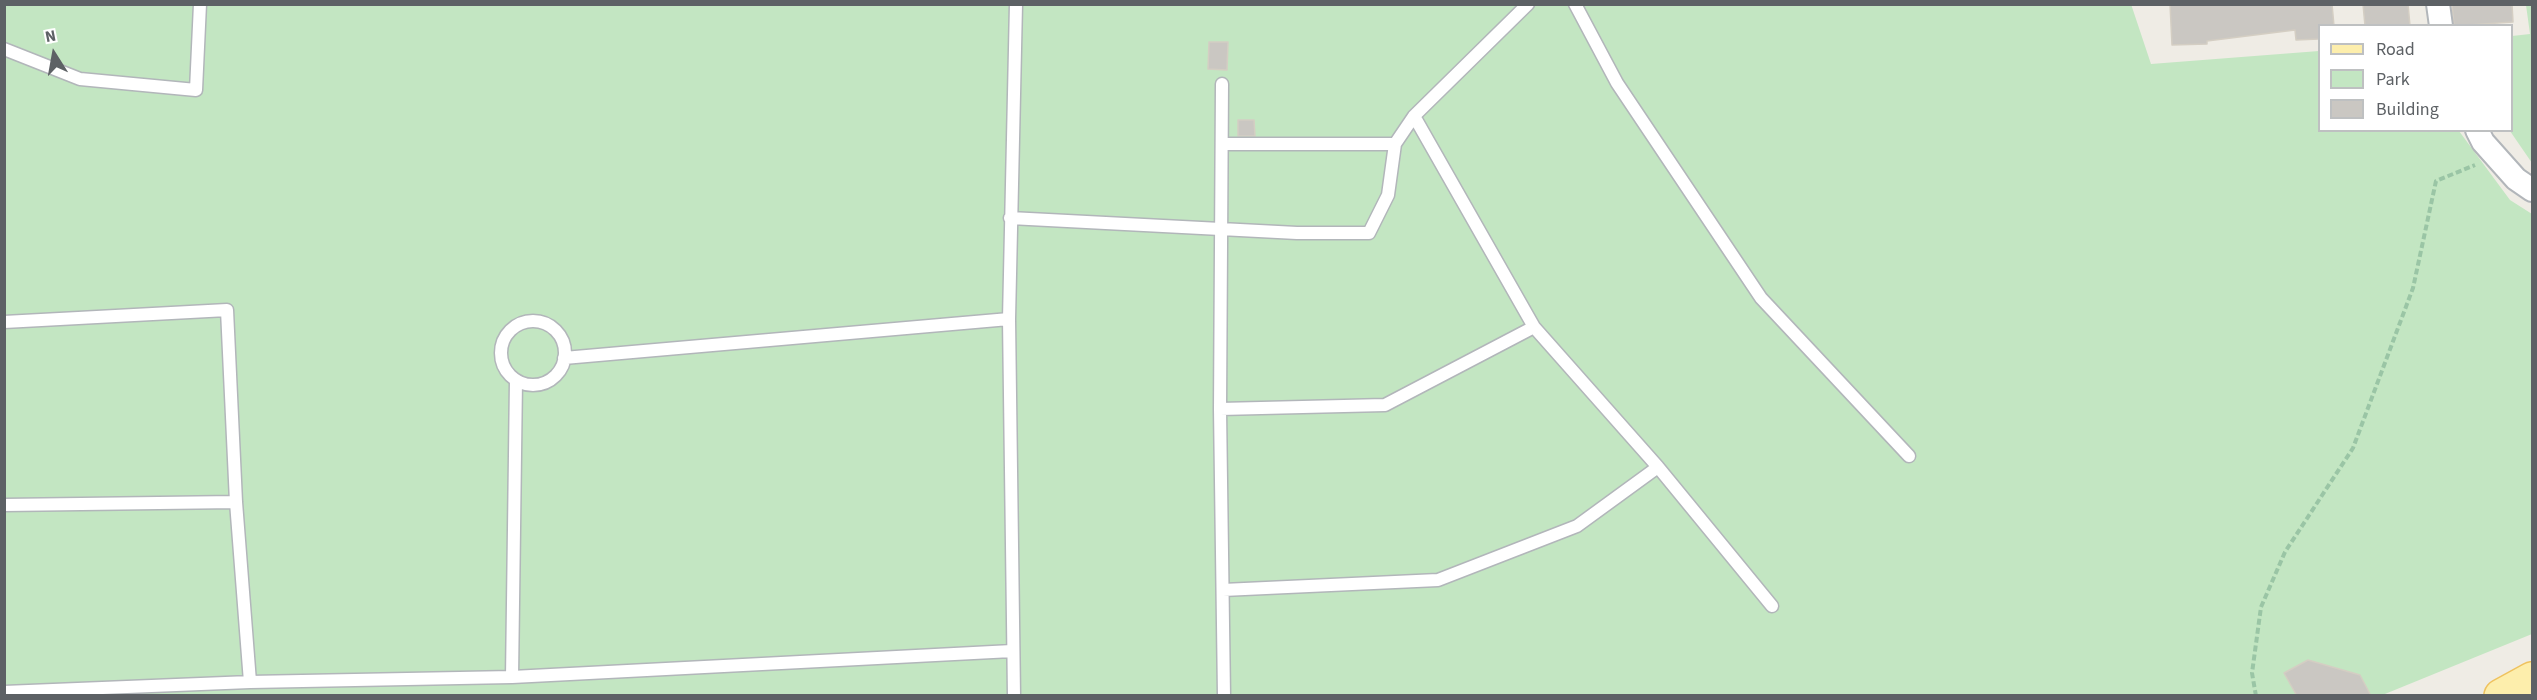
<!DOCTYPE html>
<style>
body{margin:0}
#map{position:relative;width:2537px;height:700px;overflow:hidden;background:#efece5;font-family:"Source Sans 3",sans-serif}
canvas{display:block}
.frame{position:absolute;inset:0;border:6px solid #5d6165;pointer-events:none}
.legend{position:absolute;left:2318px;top:24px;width:195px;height:108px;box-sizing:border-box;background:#fff;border:2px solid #bec0c1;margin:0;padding:8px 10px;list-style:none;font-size:18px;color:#5d6165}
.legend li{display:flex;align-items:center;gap:12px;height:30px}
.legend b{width:30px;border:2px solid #bec0c1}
.north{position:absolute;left:24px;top:24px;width:60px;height:60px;-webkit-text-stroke:4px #fff;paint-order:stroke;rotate:349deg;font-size:16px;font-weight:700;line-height:24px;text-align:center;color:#5d6165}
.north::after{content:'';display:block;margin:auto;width:21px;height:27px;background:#5d6165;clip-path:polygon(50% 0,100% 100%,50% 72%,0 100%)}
</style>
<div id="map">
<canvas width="2537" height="700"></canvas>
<div class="frame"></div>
<ul class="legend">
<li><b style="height:8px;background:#fdeeac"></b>Road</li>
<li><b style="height:16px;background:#c3e6c2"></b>Park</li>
<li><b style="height:16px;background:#cac7c2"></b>Building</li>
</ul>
<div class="north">N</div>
</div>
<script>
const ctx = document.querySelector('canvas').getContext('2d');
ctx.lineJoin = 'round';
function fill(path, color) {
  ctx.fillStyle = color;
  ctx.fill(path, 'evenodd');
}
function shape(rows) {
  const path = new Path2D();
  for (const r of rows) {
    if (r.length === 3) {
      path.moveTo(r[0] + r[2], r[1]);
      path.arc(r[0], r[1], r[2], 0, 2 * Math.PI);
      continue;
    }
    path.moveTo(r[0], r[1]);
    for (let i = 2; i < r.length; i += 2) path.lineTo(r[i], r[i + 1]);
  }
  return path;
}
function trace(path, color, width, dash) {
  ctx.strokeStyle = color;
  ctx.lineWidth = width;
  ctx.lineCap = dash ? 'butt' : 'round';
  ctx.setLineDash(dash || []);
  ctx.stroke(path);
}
const green = shape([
 [2131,4,2151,64,2319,51,2320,130,2459,131,2510,200,2532,214,2532,634,2380,696,5,695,4,5],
 [2526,5,2532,5,2532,163,2510,131,2512,36,2530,34]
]);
const building = shape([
 [2170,4,2332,4,2334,26,2319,26,2319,39,2296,40,2295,30,2207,41,2207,44,2172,45,2170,4],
 [2363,4,2408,4,2410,26,2365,26,2363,4],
 [2452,4,2512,4,2513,22,2454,26,2452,4],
 [1209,42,1228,42,1227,70,1208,69,1209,42],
 [1238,120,1254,120,1255,136,1238,136,1238,120],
 [2308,660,2360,675,2371,696,2297,696,2284,673,2308,660]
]);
const path = shape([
 [2256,696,2252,673,2261,607,2285,552,2353,448,2413,288,2436,181,2475,165]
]);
const lane = shape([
 [1575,4,1617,83,1761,298,1909,456],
 [4,49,80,79,196,90,200,4],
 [1222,84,1220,409,1224,696],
 [1414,116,1534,327,1658,467,1772,606],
 [1222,144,1395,144],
 [1010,218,1297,233,1369,233,1388,195,1395,144,1414,116,1528,4],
 [533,353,32],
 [4,322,227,310,236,502,250,682],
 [564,358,1009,319],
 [1220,409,1385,405,1534,327],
 [4,505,236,502],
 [1223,590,1438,580,1577,526,1658,467],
 [512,677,516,380],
 [4,692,250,682,512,677,1012,651],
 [1014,696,1009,319,1016,4]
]);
const street = shape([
 [2438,4,2441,26],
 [2477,130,2483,142,2516,179,2532,190]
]);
const primary = shape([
 [2501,696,2532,679]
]);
fill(green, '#c3e6c2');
fill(building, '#cac7c2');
trace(building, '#d4cec3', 1.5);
trace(lane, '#b2b6ba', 15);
trace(street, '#b2b6ba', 26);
trace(primary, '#efc25e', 36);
trace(path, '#9ac5a5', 4, [6, 3]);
trace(lane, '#fff', 12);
trace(street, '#fff', 22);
trace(primary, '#fdeeac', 33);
</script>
